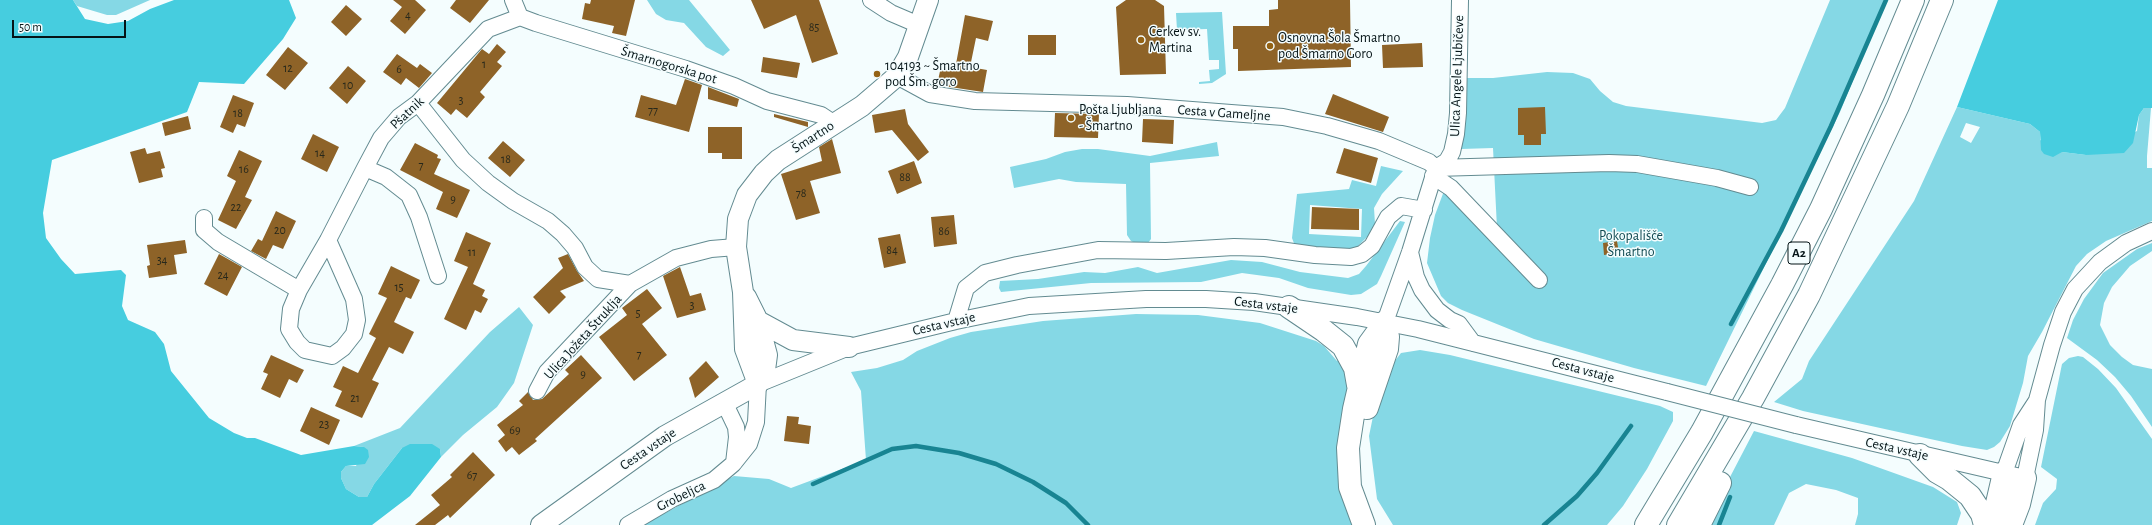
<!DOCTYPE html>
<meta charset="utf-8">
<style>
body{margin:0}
#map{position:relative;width:2152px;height:525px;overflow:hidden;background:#f4fdfe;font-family:"Alegreya Sans",sans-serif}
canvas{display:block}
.scale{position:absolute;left:12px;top:20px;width:114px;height:18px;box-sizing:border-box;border:2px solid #051417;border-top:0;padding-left:5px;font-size:12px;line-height:14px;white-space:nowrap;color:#051417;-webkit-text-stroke:3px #f4fdfe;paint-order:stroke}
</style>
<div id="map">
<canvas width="2152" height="525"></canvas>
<div class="scale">50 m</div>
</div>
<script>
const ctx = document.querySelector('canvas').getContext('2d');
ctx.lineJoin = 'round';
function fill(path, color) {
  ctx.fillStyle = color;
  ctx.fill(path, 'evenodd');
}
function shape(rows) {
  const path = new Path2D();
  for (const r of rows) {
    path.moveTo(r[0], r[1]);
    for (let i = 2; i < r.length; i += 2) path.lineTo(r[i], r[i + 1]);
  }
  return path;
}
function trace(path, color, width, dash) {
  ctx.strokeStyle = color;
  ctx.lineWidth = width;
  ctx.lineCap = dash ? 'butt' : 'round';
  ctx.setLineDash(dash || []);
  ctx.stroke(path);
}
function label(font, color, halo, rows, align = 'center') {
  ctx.font = font + ' "Alegreya Sans",sans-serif';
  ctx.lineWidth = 3;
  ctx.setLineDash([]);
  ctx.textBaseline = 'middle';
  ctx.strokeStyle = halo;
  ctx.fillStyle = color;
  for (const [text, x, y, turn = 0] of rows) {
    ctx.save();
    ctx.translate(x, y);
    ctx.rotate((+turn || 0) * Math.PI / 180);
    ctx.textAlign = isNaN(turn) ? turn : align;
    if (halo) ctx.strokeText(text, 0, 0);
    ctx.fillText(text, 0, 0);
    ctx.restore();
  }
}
const green = shape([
 [73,0,150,0,116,15,107,15,77,6],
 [647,0,689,0,730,50,723,56,706,47,684,23,666,20,656,14],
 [1830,0,1886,0,1840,112,1706,386,1634,368,1534,339,1462,310,1448,303,1441,296,1427,263,1430,238,1435,215,1444,191,1497,228,1493,148,1461,149,1464,78,1493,78,1547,72,1573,73,1590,79,1600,91,1613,102,1626,106,1762,123,1776,120,1785,108],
 [1222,12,1226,74,1212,83,1199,84,1199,82,1210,81,1209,70,1219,69,1219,60,1209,60,1207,29,1177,30,1176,13],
 [1957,107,2030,124,2040,132,2040,140,2062,152,2086,155,2137,131,2139,115,2144,108,2151,108,2147,156,2147,168,2152,168,2152,221,2106,241,2087,254,2076,266,2042,332,2028,356,2023,383,2010,426,2000,442,1994,447,1987,450,1962,446,1803,411,1774,402,1802,379,1809,361,1914,201],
 [1966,123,1980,127,1971,143,1960,137],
 [1217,142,1219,156,1150,163,1151,239,1148,243,1139,245,1131,241,1127,235,1126,184,1076,182,1059,179,1014,188,1010,167,1046,159,1065,152,1082,149,1098,149,1150,156],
 [1381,166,1403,171,1382,194,1374,208,1375,224,1369,235,1354,250,1295,246,1292,238,1297,194,1349,189,1352,180,1376,186],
 [1310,205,1362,209,1361,237,1309,234],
 [1400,221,1405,222,1381,276,1377,284,1361,294,1351,295,1308,288,1279,278,1242,273,1201,282,1091,283,1001,292,999,288,1000,281,1038,279,1084,272,1105,273,1138,267,1157,273,1231,260,1262,262,1300,272,1348,278,1359,274,1366,266],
 [2152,243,2152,251,2130,266,2112,287,2104,303,2100,325,2110,345,2122,357,2133,365,2152,369,2152,427,2131,396,2115,377,2097,360,2067,338,2073,320,2084,299,2103,273,2137,249],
 [519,307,533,325,514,383,497,407,463,435,441,457,440,449,402,448,374,484,367,497,359,497,346,489,341,478,341,472,346,466,356,466,364,447,354,446,400,428,490,332],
 [1136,314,1198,315,1260,323,1316,341,1324,346,1337,361,1343,358,1349,372,1356,525,643,525,734,476,769,479,791,488,866,460,861,391,851,372,877,368,903,360,917,351,950,338,971,332,1043,321],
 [1420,350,1450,355,1660,406,1673,412,1673,421,1647,469,1623,506,1607,525,1393,525,1377,499,1369,436,1378,392,1394,362,1401,353],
 [2078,356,2083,357,2098,369,2116,388,2152,439,2152,525,2035,525,2043,503,2056,489,2057,479,2041,467,2062,364,2069,358],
 [1754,431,1852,458,1933,487,1957,502,1961,513,1957,525,1855,525,1858,514,1858,498,1836,490,1806,484,1789,493,1774,525,1705,525]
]);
const forest = shape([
 [0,0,73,0,85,19,108,24,128,21,150,9,174,0,289,0,296,18,283,39,244,84,199,82,187,112,52,160,43,213,46,238,61,259,75,274,121,270,126,275,122,306,128,320,155,332,164,344,171,371,209,418,234,433,247,438,255,438,301,455,354,446,364,447,368,450,369,457,365,464,346,466,341,472,341,478,346,489,359,497,367,497,374,484,402,448,410,444,432,444,440,449,441,457,410,496,372,525,0,525],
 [1998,0,2152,0,2152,108,2144,108,2139,115,2133,143,2124,153,2086,155,2062,152,2053,157,2044,154,2041,150,2040,132,2030,124,1957,107]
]);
const stream = shape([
 [1731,324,1781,231,1831,126,1886,0],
 [813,484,892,449,916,446,959,453,996,464,1033,482,1066,503,1088,525],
 [1544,525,1577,496,1597,473,1631,426],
 [1719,525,1730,497]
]);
const building = shape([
 [393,0,415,0,426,10,405,34,390,21,402,7],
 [456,0,489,0,470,23,450,8],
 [591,0,635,0,626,36,612,33,614,26,582,19,585,3,590,4],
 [751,0,819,0,838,54,812,63,796,15,764,29],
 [1126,0,1155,0,1164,6,1166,74,1120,75,1116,7],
 [1278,0,1350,0,1351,67,1238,71,1238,49,1233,49,1233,26,1269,26,1269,10,1278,9],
 [346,5,362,19,346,36,331,22],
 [965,15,993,21,988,41,976,38,970,67,987,70,983,92,937,85,942,62,956,64],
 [1028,35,1056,35,1056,55,1028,55],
 [1422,43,1423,67,1383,68,1382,45],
 [497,44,506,52,497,62,502,66,480,92,485,97,467,118,456,109,451,115,437,103,482,49,489,54],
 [288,47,308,63,285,90,266,75],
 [397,54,417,68,420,64,432,73,419,88,406,78,401,85,383,72],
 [763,57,800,63,797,78,761,72],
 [348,66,366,81,347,104,329,88],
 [685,79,702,85,689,132,635,117,641,95,676,105],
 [708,87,739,99,737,107,708,99],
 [1333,94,1389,117,1383,132,1325,114],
 [233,95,254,103,245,127,237,124,233,133,220,127],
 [1545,107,1546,134,1541,134,1541,145,1524,145,1524,135,1518,135,1518,108],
 [905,109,908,124,929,152,918,161,892,130,875,133,872,115],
 [1055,113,1099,114,1098,138,1054,137],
 [774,114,808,122,808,127,774,117],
 [188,116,191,129,165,136,162,123],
 [1143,119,1174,120,1173,144,1142,142],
 [708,127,742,127,742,159,722,159,722,153,708,153],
 [313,134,339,147,327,172,301,159],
 [832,139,841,173,810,181,820,213,796,220,781,174,822,161,819,147],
 [503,141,525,160,510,177,488,158],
 [415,143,438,155,437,158,441,159,434,174,470,190,457,218,436,209,443,192,400,170],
 [145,148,147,154,160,151,165,168,161,169,163,177,139,183,130,152],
 [1344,148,1378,158,1371,183,1336,173],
 [239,150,262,161,245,197,252,200,236,229,218,220,236,181,227,176],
 [914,161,922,183,897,194,888,171],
 [1312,207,1359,209,1359,230,1311,229],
 [276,211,296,221,283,249,273,245,266,259,251,251,258,239,262,241],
 [954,215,957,244,934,247,931,217],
 [466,232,491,243,473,284,485,290,482,296,488,299,481,313,475,310,466,330,444,319,468,267,454,261],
 [900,234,906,263,884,268,878,238],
 [185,240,187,253,174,255,177,274,149,278,147,266,150,265,147,245],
 [1617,241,1619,253,1604,255,1603,243],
 [219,254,242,267,227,296,204,284],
 [568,254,577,271,584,281,560,291,566,297,549,314,533,297,563,268,558,258],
 [391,266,420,280,411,299,406,297,394,322,414,332,403,354,389,347,372,380,379,383,362,418,335,406,342,391,333,387,343,366,358,373,376,338,369,334,387,298,378,294],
 [680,267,690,296,701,293,706,310,677,318,663,276],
 [647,289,662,308,642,324,667,355,634,381,599,337,627,315,622,308],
 [271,355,304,370,297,383,289,379,280,398,261,389,268,374,263,372],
 [581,355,602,378,535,439,537,441,519,455,512,447,506,452,498,441,505,435,497,425,523,405,519,401,528,392,533,400,542,399,569,374,565,370],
 [706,361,719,377,695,398,689,378],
 [311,407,340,420,329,445,300,431],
 [787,416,799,417,798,424,811,426,809,444,784,441],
 [473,452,495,475,450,518,448,515,435,525,415,525,440,505,431,495,452,477,450,475]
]);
const minor = shape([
 [513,0,520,17,536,23,686,69,734,86,767,101,821,115,833,123],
 [871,0,891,13,919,25],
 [897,76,930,94,975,101,1127,105,1283,117,1327,126,1379,141,1429,162,1436,168],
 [418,103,463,160,488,183,513,201,548,221,563,234,575,248,585,267,598,279,630,284,676,258,711,249,736,247],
 [365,168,386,177,409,195,419,217,438,276],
 [1436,168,1609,163,1637,164,1717,178,1750,187],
 [1436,168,1447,161,1452,152,1456,134,1458,113,1460,0],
 [1433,176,1451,188,1539,280],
 [204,218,204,230,218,242,299,290],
 [328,240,354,299,357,320,354,334,343,348,332,356,305,350,297,342,289,329,291,309,299,290,328,240,365,168,381,138,399,117,418,103,488,29,520,17],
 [1410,252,1416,277,1422,290,1437,310,1450,320,1459,324,1473,343],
 [956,321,966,288,985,273,1017,265,1098,250,1166,251,1234,247,1265,248,1315,255,1351,257,1362,254,1372,246,1388,217,1401,206,1424,210],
 [1385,322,1410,252,1436,168],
 [537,391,547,372,630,284],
 [724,402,736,427,737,437,734,463],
 [1796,425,2025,478,2035,430,2037,400,2052,345,2063,312,2075,289,2100,262,2126,243,2152,231],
 [2004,473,2021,425,2036,402],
 [628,525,672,499,714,480,733,464,749,444,756,422,758,384,849,347,956,321,1029,306,1146,299,1206,299,1254,302,1357,317,1418,329,1667,392]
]);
const major = shape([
 [746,297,758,321,767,355,765,370,758,384],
 [758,321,793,340,849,347],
 [758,384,745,349,743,292,736,247,738,219,747,195,764,173,778,160,862,106,897,76,908,57,928,0],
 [541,525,665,436,758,384]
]);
const highway = shape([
 [1289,307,1323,330,1343,346,1355,368,1358,385],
 [1367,408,1387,349,1388,337,1385,322],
 [1920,455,1937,472,1949,479,1970,496,1982,514,1985,525],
 [1364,525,1350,487,1348,448,1354,409,1369,344,1385,322],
 [1646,525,1702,432,1782,285,1821,209,1873,95,1913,0],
 [1678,525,1753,398,1809,295,1898,106,1942,0],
 [1699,525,1720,483],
 [1992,525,2004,473],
 [2011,525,2019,504,2025,478]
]);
const minorBridge = shape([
 [1667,392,1796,425]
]);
const markers = [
 [1141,40,4,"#946214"],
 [1270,46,4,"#946214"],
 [877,74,4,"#946214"],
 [1071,118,4,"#946214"]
];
const numberNames = [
 ["4",408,15],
 ["85",814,27],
 ["1",484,64],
 ["12",288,68],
 ["6",399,69],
 ["10",348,85],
 ["3",461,100],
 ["77",653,110],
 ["18",238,113],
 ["14",320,153],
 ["18",506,159],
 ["7",421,165],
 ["16",244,169],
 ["88",905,177],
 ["78",801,193],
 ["9",453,199],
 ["22",236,207],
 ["20",280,230],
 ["86",944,231],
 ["84",892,250],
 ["11",472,252],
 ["34",162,260],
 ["24",223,275],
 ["15",399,287],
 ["3",692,305],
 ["5",638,313],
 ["7",639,354],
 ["9",583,374],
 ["21",355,398],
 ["23",324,424],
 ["69",515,430],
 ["67",472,475]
];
const shields = [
 [1799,253,22]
];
const shieldNames = [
 ["A2",1799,253]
];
const poiNames = [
 ["Cerkev sv.",1149,32],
 ["Martina",1149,48],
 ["Osnovna Šola Šmartno",1278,38],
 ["pod Šmarno Goro",1278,54],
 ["104193 ~ Šmartno",885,66],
 ["pod Šm. goro",885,82],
 ["Pošta Ljubljana",1079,110],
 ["- Šmartno",1079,126]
];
const streetNames = [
 ["Šmarnogorska pot",669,65,17],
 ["Ulica Angele Ljubičeve",1457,76,-88],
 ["Pšatnik",407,113,-43],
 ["Cesta v Gameljne",1224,113,4],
 ["Šmartno",813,137,-33],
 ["Cesta vstaje",1266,305,7],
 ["Cesta vstaje",944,324,-13],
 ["Ulica Jožeta Štruklja",583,337,-48],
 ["Cesta vstaje",1583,370,15],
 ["Cesta vstaje",648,449,-34],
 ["Cesta vstaje",1897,449,13],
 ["Grobeljca",681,496,-26]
];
const parkNames = [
 ["Pokopališče",1631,236],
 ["Šmartno",1631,252]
];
fill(green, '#85d8e5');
fill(forest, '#46cddf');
trace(stream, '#188492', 4.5);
fill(building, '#8e6328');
trace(minor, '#638b91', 18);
trace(major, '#638b91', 22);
trace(highway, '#638b91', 24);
trace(minor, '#fff', 16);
trace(major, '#fff', 20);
trace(highway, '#fff', 22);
trace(minorBridge, '#638b91', 18, []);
trace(minorBridge, '#fff', 16);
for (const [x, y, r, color] of markers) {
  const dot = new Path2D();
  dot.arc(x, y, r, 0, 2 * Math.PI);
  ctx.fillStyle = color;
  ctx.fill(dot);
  trace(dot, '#f4fdfe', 1.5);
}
label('12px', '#27281b', null, numberNames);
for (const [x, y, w] of shields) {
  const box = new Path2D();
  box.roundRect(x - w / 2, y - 11, w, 22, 3);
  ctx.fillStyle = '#f4fdfe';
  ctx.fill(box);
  trace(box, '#051417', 1);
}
label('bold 13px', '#051417', null, shieldNames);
label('14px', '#051417', '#f4fdfe', poiNames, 'left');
label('14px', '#051417', '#f4fdfe', streetNames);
label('14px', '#104a52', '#f4fdfe', parkNames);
</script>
